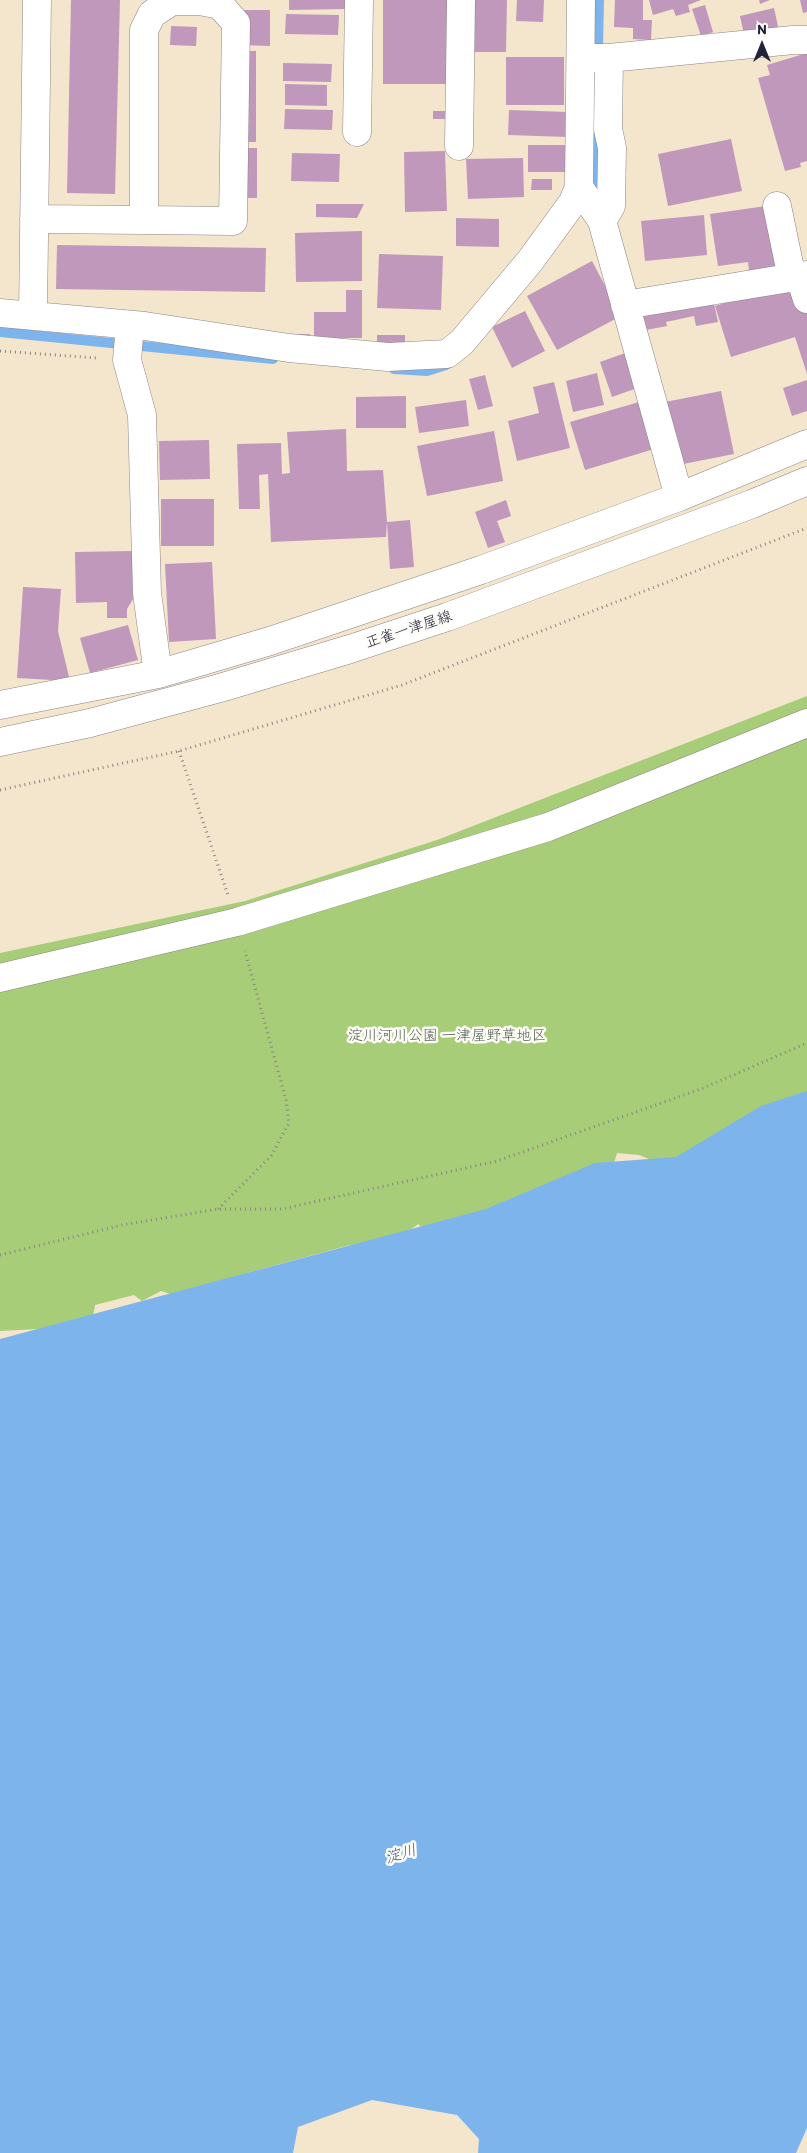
<!DOCTYPE html>
<meta charset="utf-8">
<style>
body{margin:0}
#map{position:relative;width:807px;height:2153px;overflow:hidden;background:#f4e5cd;font-family:Itim,sans-serif}
canvas{display:block}
.north{position:absolute;left:737px;top:20px;width:50px;height:50px;-webkit-text-stroke:4px #fdfcf7;paint-order:stroke;rotate:0deg;font-size:14px;font-weight:700;line-height:20px;text-align:center;color:#22223b}
.north::after{content:'';display:block;margin:auto;width:18px;height:22px;background:#22223b;clip-path:polygon(50% 0,100% 100%,50% 72%,0 100%)}
</style>
<div id="map">
<canvas width="807" height="2153"></canvas>
<div class="north">N</div>
</div>
<script>
const ctx = document.querySelector('canvas').getContext('2d');
ctx.lineJoin = 'round';
function fill(path, color) {
  ctx.fillStyle = color;
  ctx.fill(path, 'evenodd');
}
function shape(rows) {
  const path = new Path2D();
  for (const r of rows) {
    path.moveTo(r[0], r[1]);
    for (let i = 2; i < r.length; i += 2) path.lineTo(r[i], r[i + 1]);
  }
  return path;
}
function trace(path, color, width, dash) {
  ctx.strokeStyle = color;
  ctx.lineWidth = width;
  ctx.lineCap = dash ? 'butt' : 'round';
  ctx.setLineDash(dash || []);
  ctx.stroke(path);
}
function label(font, color, halo, rows, align = 'center') {
  ctx.font = font + ' Itim,"Klee One",sans-serif';
  ctx.lineWidth = 5;
  ctx.setLineDash([]);
  ctx.textBaseline = 'middle';
  ctx.strokeStyle = halo;
  ctx.fillStyle = color;
  for (const [text, x, y, turn = 0] of rows) {
    ctx.save();
    ctx.translate(x, y);
    ctx.rotate((+turn || 0) * Math.PI / 180);
    ctx.textAlign = isNaN(turn) ? turn : align;
    if (halo) ctx.strokeText(text, 0, 0);
    ctx.fillText(text, 0, 0);
    ctx.restore();
  }
}
const green = shape([
 [807,696,807,1108,667,1166,639,1155,617,1153,609,1180,432,1237,418,1224,395,1242,350,1245,247,1273,218,1291,193,1301,161,1291,142,1301,134,1295,95,1305,92,1322,38,1329,0,1331,0,953,245,901,437,840]
]);
const water = shape([
 [807,1091,807,2128,796,2153,478,2153,479,2139,457,2115,372,2100,298,2127,293,2153,0,2153,0,1339,486,1209,595,1163,676,1157,761,1106]
]);
const stream = shape([
 [598,47,599,0],
 [596,190,597,129],
 [0,332,273,359],
 [394,369,427,371,446,365]
]);
const building = shape([
 [71,0,120,0,115,194,67,193],
 [289,0,345,0,345,9,289,10],
 [383,0,449,0,448,84,383,84],
 [472,0,507,0,506,52,471,52],
 [517,0,544,0,543,22,516,21],
 [615,0,643,0,643,20,652,20,651,40,633,39,633,28,614,27],
 [649,0,701,0,688,5,690,12,676,16,673,9,653,15],
 [759,0,770,0,760,4],
 [800,0,807,0,807,12,803,13],
 [705,5,713,32,701,36,692,9],
 [774,8,779,31,745,39,740,16],
 [241,10,270,10,270,46,240,45],
 [286,14,339,15,338,35,285,34],
 [171,26,197,27,196,46,170,45],
 [241,51,256,51,256,142,241,142],
 [807,53,807,161,800,163,801,167,785,171,758,78,770,75,767,65],
 [506,57,564,57,564,105,506,105],
 [283,63,332,64,331,82,283,81],
 [285,84,327,85,327,106,285,105],
 [285,109,333,110,332,130,284,129],
 [509,110,568,112,567,137,508,135],
 [433,111,453,111,452,119,433,119],
 [731,139,742,191,668,206,658,154],
 [528,145,568,145,568,172,528,172],
 [241,148,257,148,257,198,241,198],
 [445,151,447,211,405,212,404,152],
 [292,153,340,154,339,182,291,181],
 [523,158,524,197,468,199,466,159],
 [532,179,552,179,552,190,531,190],
 [316,204,364,204,357,218,316,217],
 [773,205,782,266,749,271,748,262,718,266,710,214],
 [704,215,707,255,645,261,641,221],
 [456,218,499,219,499,247,456,246],
 [362,231,362,281,296,282,295,233],
 [57,245,266,248,265,292,56,289],
 [379,254,443,256,441,310,377,308],
 [592,261,621,316,557,350,527,296],
 [777,287,790,287,807,312,807,374,795,337,731,357,715,306],
 [346,290,362,290,362,338,314,338,314,312,346,312],
 [712,294,718,322,696,326,694,316,666,322,667,326,646,330,641,306],
 [525,311,545,351,512,368,492,327],
 [291,334,310,334,310,343,291,343],
 [377,335,405,335,405,348,377,348],
 [631,351,643,386,612,397,600,362],
 [597,373,604,405,573,412,566,381],
 [485,375,493,406,478,410,469,379],
 [807,380,807,411,792,416,783,388],
 [554,382,570,448,517,461,508,421,539,413,533,387],
 [721,391,734,454,678,465,665,402],
 [406,396,406,428,356,428,356,397],
 [466,400,469,426,419,433,415,407],
 [639,402,654,449,585,470,570,422],
 [346,429,347,471,383,470,387,522,410,520,414,567,390,569,387,522,386,537,271,542,268,474,259,475,260,509,239,509,237,444,281,443,282,474,290,473,287,432],
 [494,431,503,481,427,496,417,446],
 [209,440,210,479,160,480,159,441],
 [161,499,214,499,214,546,161,546],
 [506,500,511,516,497,521,505,542,488,548,475,512],
 [132,551,133,599,127,609,127,618,107,618,107,602,76,603,75,552],
 [212,562,216,639,169,642,165,564],
 [23,587,61,589,58,631,70,681,17,678],
 [128,625,138,660,90,673,80,638]
]);
const path = shape([
 [0,351,97,358],
 [179,751,228,895],
 [0,790,179,751,402,685,807,528],
 [218,1209,271,1156,289,1123,286,1100,245,951],
 [0,1255,122,1225,218,1209,282,1209,497,1161,701,1089,807,1043]
]);
const minor = shape([
 [581,0,579,187,602,221,679,497],
 [581,58,609,58,793,40,807,40],
 [357,132,359,0],
 [459,146,461,0],
 [777,206,792,278],
 [34,219,144,220,233,221,236,23,220,5,200,1,172,1,152,14,144,30,144,220],
 [602,221,611,206,612,148,608,129,609,58],
 [800,277,807,299],
 [625,305,807,275],
 [0,313,145,326,289,348,388,357,447,354,462,342,530,261,573,202,579,187],
 [33,316,37,0],
 [130,325,127,360,142,415,147,593,158,674],
 [0,705,158,674,270,641,481,570,679,497,807,444],
 [0,978,237,922,548,827,807,723]
]);
const major = shape([
 [0,742,90,723,220,688,350,649,447,617,752,504,807,481]
]);
const streetNames = [
 ["正雀一津屋線",409,630,-18]
];
const parkNames = [
 ["淀川河川公園 一津屋野草地区",447,1036]
];
const waterNames = [
 ["淀川",401,1855,-17]
];
fill(green, '#a7cd78');
fill(water, '#7db4ec');
trace(stream, '#7db4ec', 10);
fill(building, '#c098bc');
trace(minor, '#8b8484', 29);
trace(major, '#8b8484', 29);
trace(path, '#8b8484', 3, [1, 4]);
trace(minor, '#fff', 28);
trace(major, '#fff', 28);
label('15px', '#22223b', '#fdfcf7', streetNames);
label('15px', '#515e50', '#fdfcf7', parkNames);
label('italic 16px', '#465c82', '#fdfcf7', waterNames);
</script>
